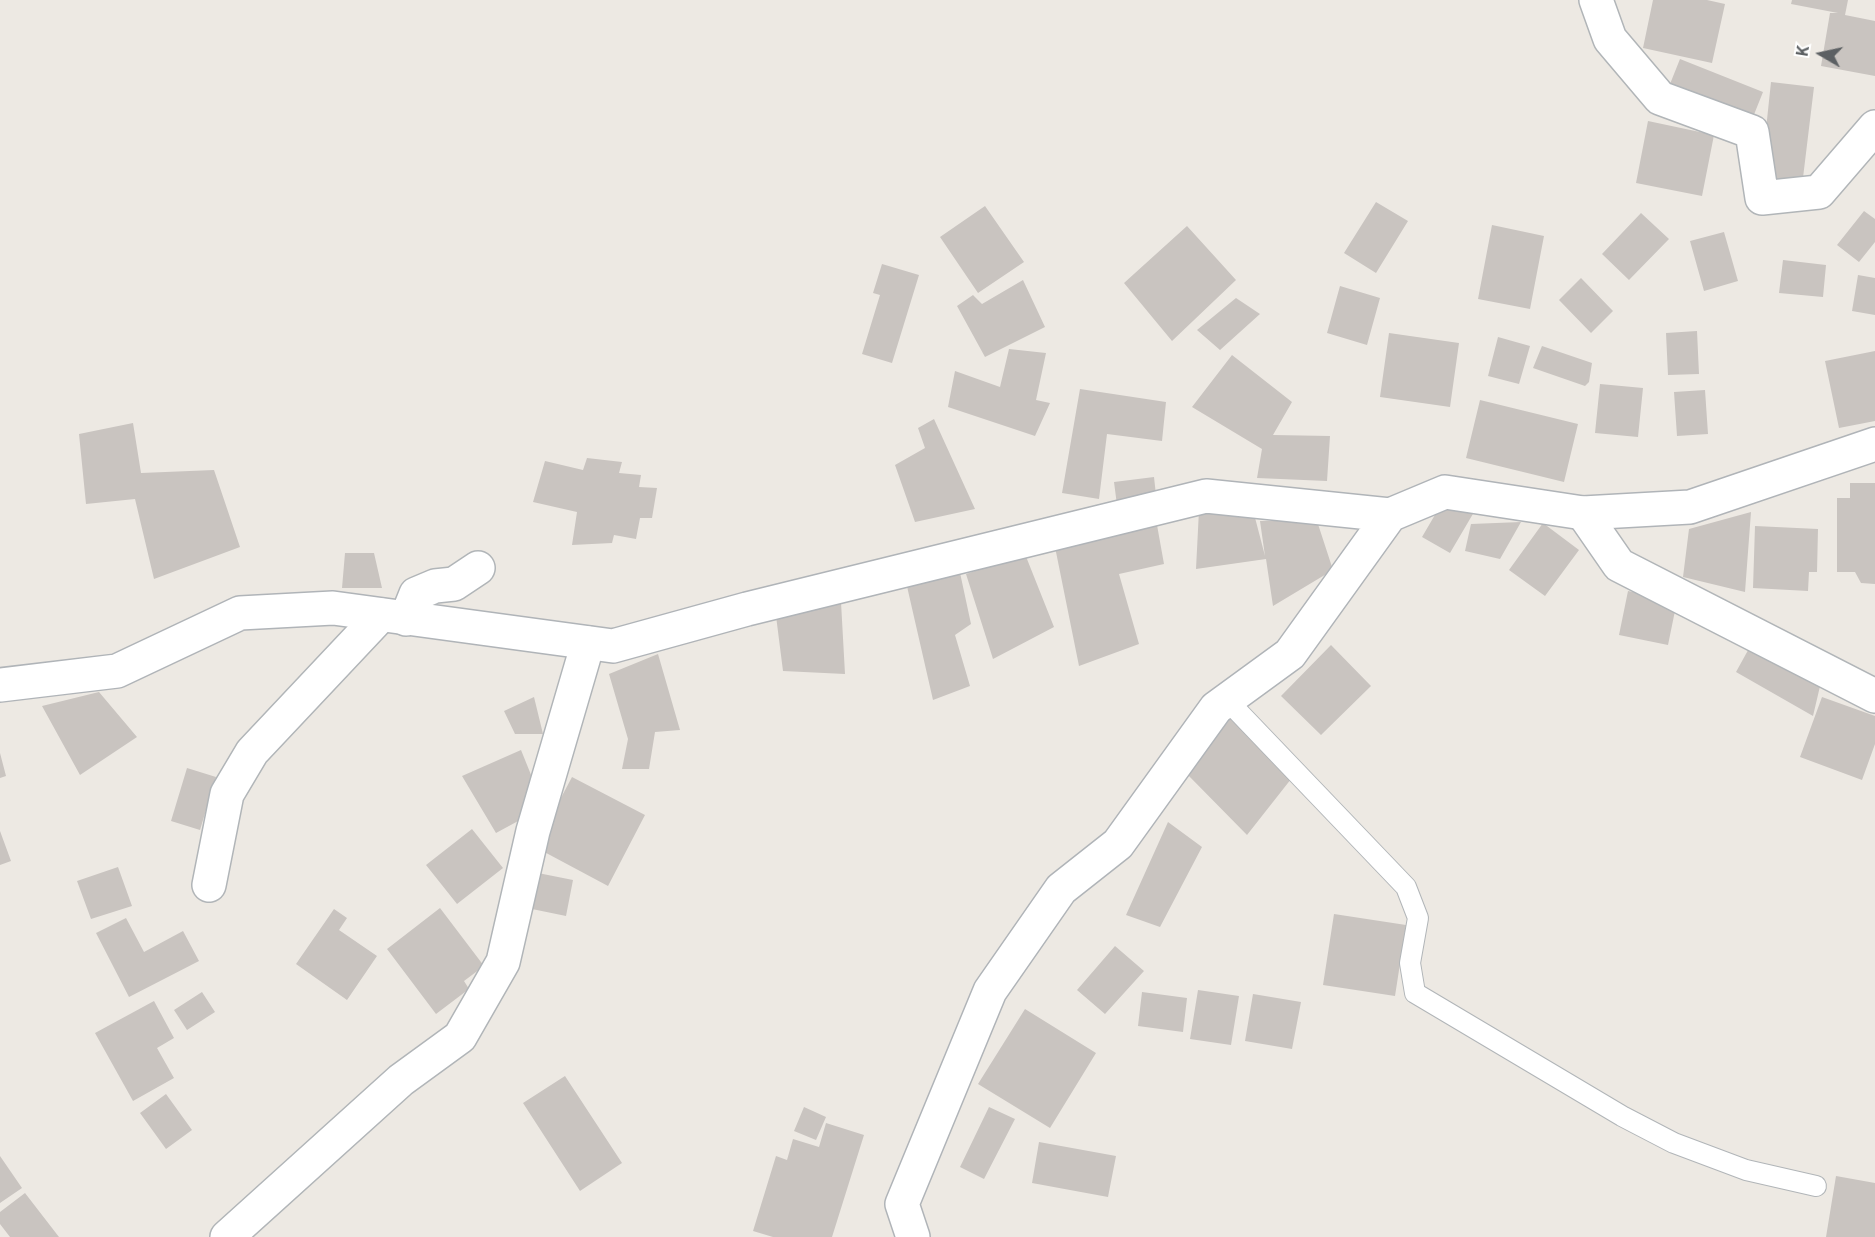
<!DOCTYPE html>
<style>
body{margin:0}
#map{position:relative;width:1875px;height:1237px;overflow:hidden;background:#ede9e3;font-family:Roboto,sans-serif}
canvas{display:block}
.north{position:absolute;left:1791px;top:24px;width:60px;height:60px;-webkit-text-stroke:4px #fff;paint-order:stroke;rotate:279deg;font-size:16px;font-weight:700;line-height:24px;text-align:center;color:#5c6063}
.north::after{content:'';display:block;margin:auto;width:21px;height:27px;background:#5c6063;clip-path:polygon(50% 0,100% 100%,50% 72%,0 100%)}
</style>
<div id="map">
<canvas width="1875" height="1237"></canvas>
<div class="north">K</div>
</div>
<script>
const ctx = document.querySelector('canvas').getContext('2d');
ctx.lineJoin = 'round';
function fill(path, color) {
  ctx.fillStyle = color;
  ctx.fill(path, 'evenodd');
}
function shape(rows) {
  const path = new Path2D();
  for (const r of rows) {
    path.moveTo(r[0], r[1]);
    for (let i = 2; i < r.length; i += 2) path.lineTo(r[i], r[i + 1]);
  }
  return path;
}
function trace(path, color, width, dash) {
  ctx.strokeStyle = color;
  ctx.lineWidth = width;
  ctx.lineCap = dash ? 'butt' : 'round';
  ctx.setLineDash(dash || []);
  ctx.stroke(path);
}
const building = shape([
 [1653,0,1707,0,1725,4,1712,63,1643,48],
 [1792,0,1848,0,1845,15,1875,21,1875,76,1821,66,1830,13,1838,13,1791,4],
 [1680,59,1763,92,1751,122,1668,89],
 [1771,82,1814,87,1802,186,1767,182,1764,148],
 [1648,121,1714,135,1702,196,1636,183],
 [1376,202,1408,221,1376,273,1344,253],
 [985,206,1024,262,978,293,940,237],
 [1864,211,1875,219,1875,242,1859,262,1837,245],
 [1641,213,1669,239,1629,280,1602,254],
 [1492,225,1544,236,1530,309,1478,299],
 [1187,226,1236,280,1172,341,1124,283],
 [1724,232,1738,281,1704,291,1690,241],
 [1783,260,1826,265,1823,297,1779,293],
 [882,264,919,275,892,363,862,354,880,295,873,293],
 [1858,275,1875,278,1875,315,1852,311],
 [1581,278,1613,311,1591,333,1559,300],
 [1023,280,1045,327,985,357,957,306,973,295,982,304],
 [1340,286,1380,298,1367,345,1327,333],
 [1236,298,1260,314,1220,350,1197,330],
 [1697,331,1699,374,1668,375,1666,333],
 [1389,333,1459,343,1450,407,1380,397],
 [1498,337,1530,346,1519,384,1488,376],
 [1542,346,1592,363,1589,382,1585,386,1533,368],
 [1009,349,1046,353,1036,400,1050,403,1035,436,948,407,955,371,1000,387],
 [1875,351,1875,421,1839,428,1825,361],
 [1232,355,1292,402,1273,435,1330,436,1327,481,1257,478,1262,449,1192,407],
 [1600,384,1643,388,1638,437,1595,433],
 [1080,389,1166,402,1162,441,1107,434,1099,499,1062,493],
 [1705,390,1708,434,1677,436,1674,392],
 [1480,400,1578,424,1564,482,1466,458],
 [934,419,975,509,915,522,895,465,925,448,918,428],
 [133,423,141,473,214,470,240,547,154,579,135,499,86,504,79,434],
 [587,458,622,462,619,473,641,475,639,487,657,488,652,518,640,518,636,539,614,535,612,543,572,545,577,512,533,502,545,461,583,470],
 [1154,477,1156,495,1117,505,1114,482],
 [1850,483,1875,483,1875,584,1861,583,1855,572,1837,572,1837,498,1850,498],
 [1477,507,1450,553,1422,537,1439,508],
 [1199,510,1253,510,1265,556,1260,521,1317,521,1333,570,1273,606,1266,559,1196,569],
 [1751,512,1745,592,1683,577,1689,529],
 [1521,522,1500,559,1465,551,1471,524],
 [1543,523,1579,550,1545,596,1509,570],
 [1157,525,1164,564,1119,574,1139,644,1079,666,1055,547],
 [1755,526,1818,529,1817,572,1809,572,1808,591,1753,588],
 [345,553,374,553,382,588,342,588],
 [1025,554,1054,627,993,659,966,574],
 [959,568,971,624,955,635,970,686,933,700,906,582],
 [1628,591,1677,601,1668,645,1619,635],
 [841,602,845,674,783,671,775,608],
 [1752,643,1821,682,1813,716,1736,672],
 [1331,645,1371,686,1321,735,1281,696],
 [658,654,680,730,655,732,649,769,622,769,628,739,609,674],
 [99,692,137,737,80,775,42,706],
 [534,697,543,734,515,734,504,711],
 [1822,697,1875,716,1875,744,1862,780,1800,757],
 [1233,715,1295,774,1247,835,1187,774],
 [521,750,544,807,496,833,462,776],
 [0,753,6,776,0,778],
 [187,768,216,777,200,830,171,821],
 [572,777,645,815,608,886,535,847],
 [1168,822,1202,847,1160,927,1126,915],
 [472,829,503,868,457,904,426,865],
 [0,831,11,861,0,865],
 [118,867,132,906,91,919,77,881],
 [538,873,573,880,566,916,532,909],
 [440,908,484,966,464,981,469,989,436,1014,387,949],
 [334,909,347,918,339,930,377,956,347,1000,296,964],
 [1334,914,1406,925,1395,996,1323,985],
 [126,918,144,952,183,931,199,961,129,997,96,933],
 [1115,946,1144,971,1105,1014,1077,990],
 [1198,990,1239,996,1231,1045,1190,1039],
 [202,992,215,1012,187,1030,174,1010],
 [1142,992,1187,998,1183,1032,1138,1026],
 [1253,994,1301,1002,1292,1049,1245,1041],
 [154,1001,174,1038,157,1048,174,1078,133,1101,95,1033],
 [1025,1009,1096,1053,1050,1128,978,1084],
 [565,1076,622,1163,580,1191,523,1103],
 [166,1094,192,1130,166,1149,140,1113],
 [804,1107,826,1117,816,1140,794,1131],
 [989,1107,1015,1119,984,1179,960,1167],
 [826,1123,864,1135,832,1237,773,1237,753,1231,776,1156,787,1160,793,1139,819,1147],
 [1039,1142,1116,1156,1108,1197,1032,1183],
 [0,1156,22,1188,0,1203],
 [1836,1176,1875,1183,1875,1237,1826,1237],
 [25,1193,59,1237,10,1237,0,1224,0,1212]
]);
const lane = shape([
 [1227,700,1406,887,1418,918,1410,963,1415,993,1622,1116,1674,1143,1746,1170,1816,1186]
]);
const street = shape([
 [1596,0,1610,39,1660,98,1752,132,1762,198,1819,192,1875,127],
 [1583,513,1619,565,1875,696],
 [406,619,416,594,435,586,454,584,478,568],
 [209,885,227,794,252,752,381,615],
 [227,1237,401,1080,460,1037,503,962,533,831,588,643]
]);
const secondary = shape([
 [0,685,117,671,240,613,333,608,613,646,747,609,1206,496,1390,515],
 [913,1237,902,1204,990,991,1061,889,1118,844,1216,708,1290,654,1390,515,1445,492,1583,513,1690,507,1875,444]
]);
fill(building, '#c9c4c0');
trace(lane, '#b1b5b8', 22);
trace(street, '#b1b5b8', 36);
trace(secondary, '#b0b4b8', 36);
trace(lane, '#fff', 20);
trace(street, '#fff', 33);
trace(secondary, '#fff', 33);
</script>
